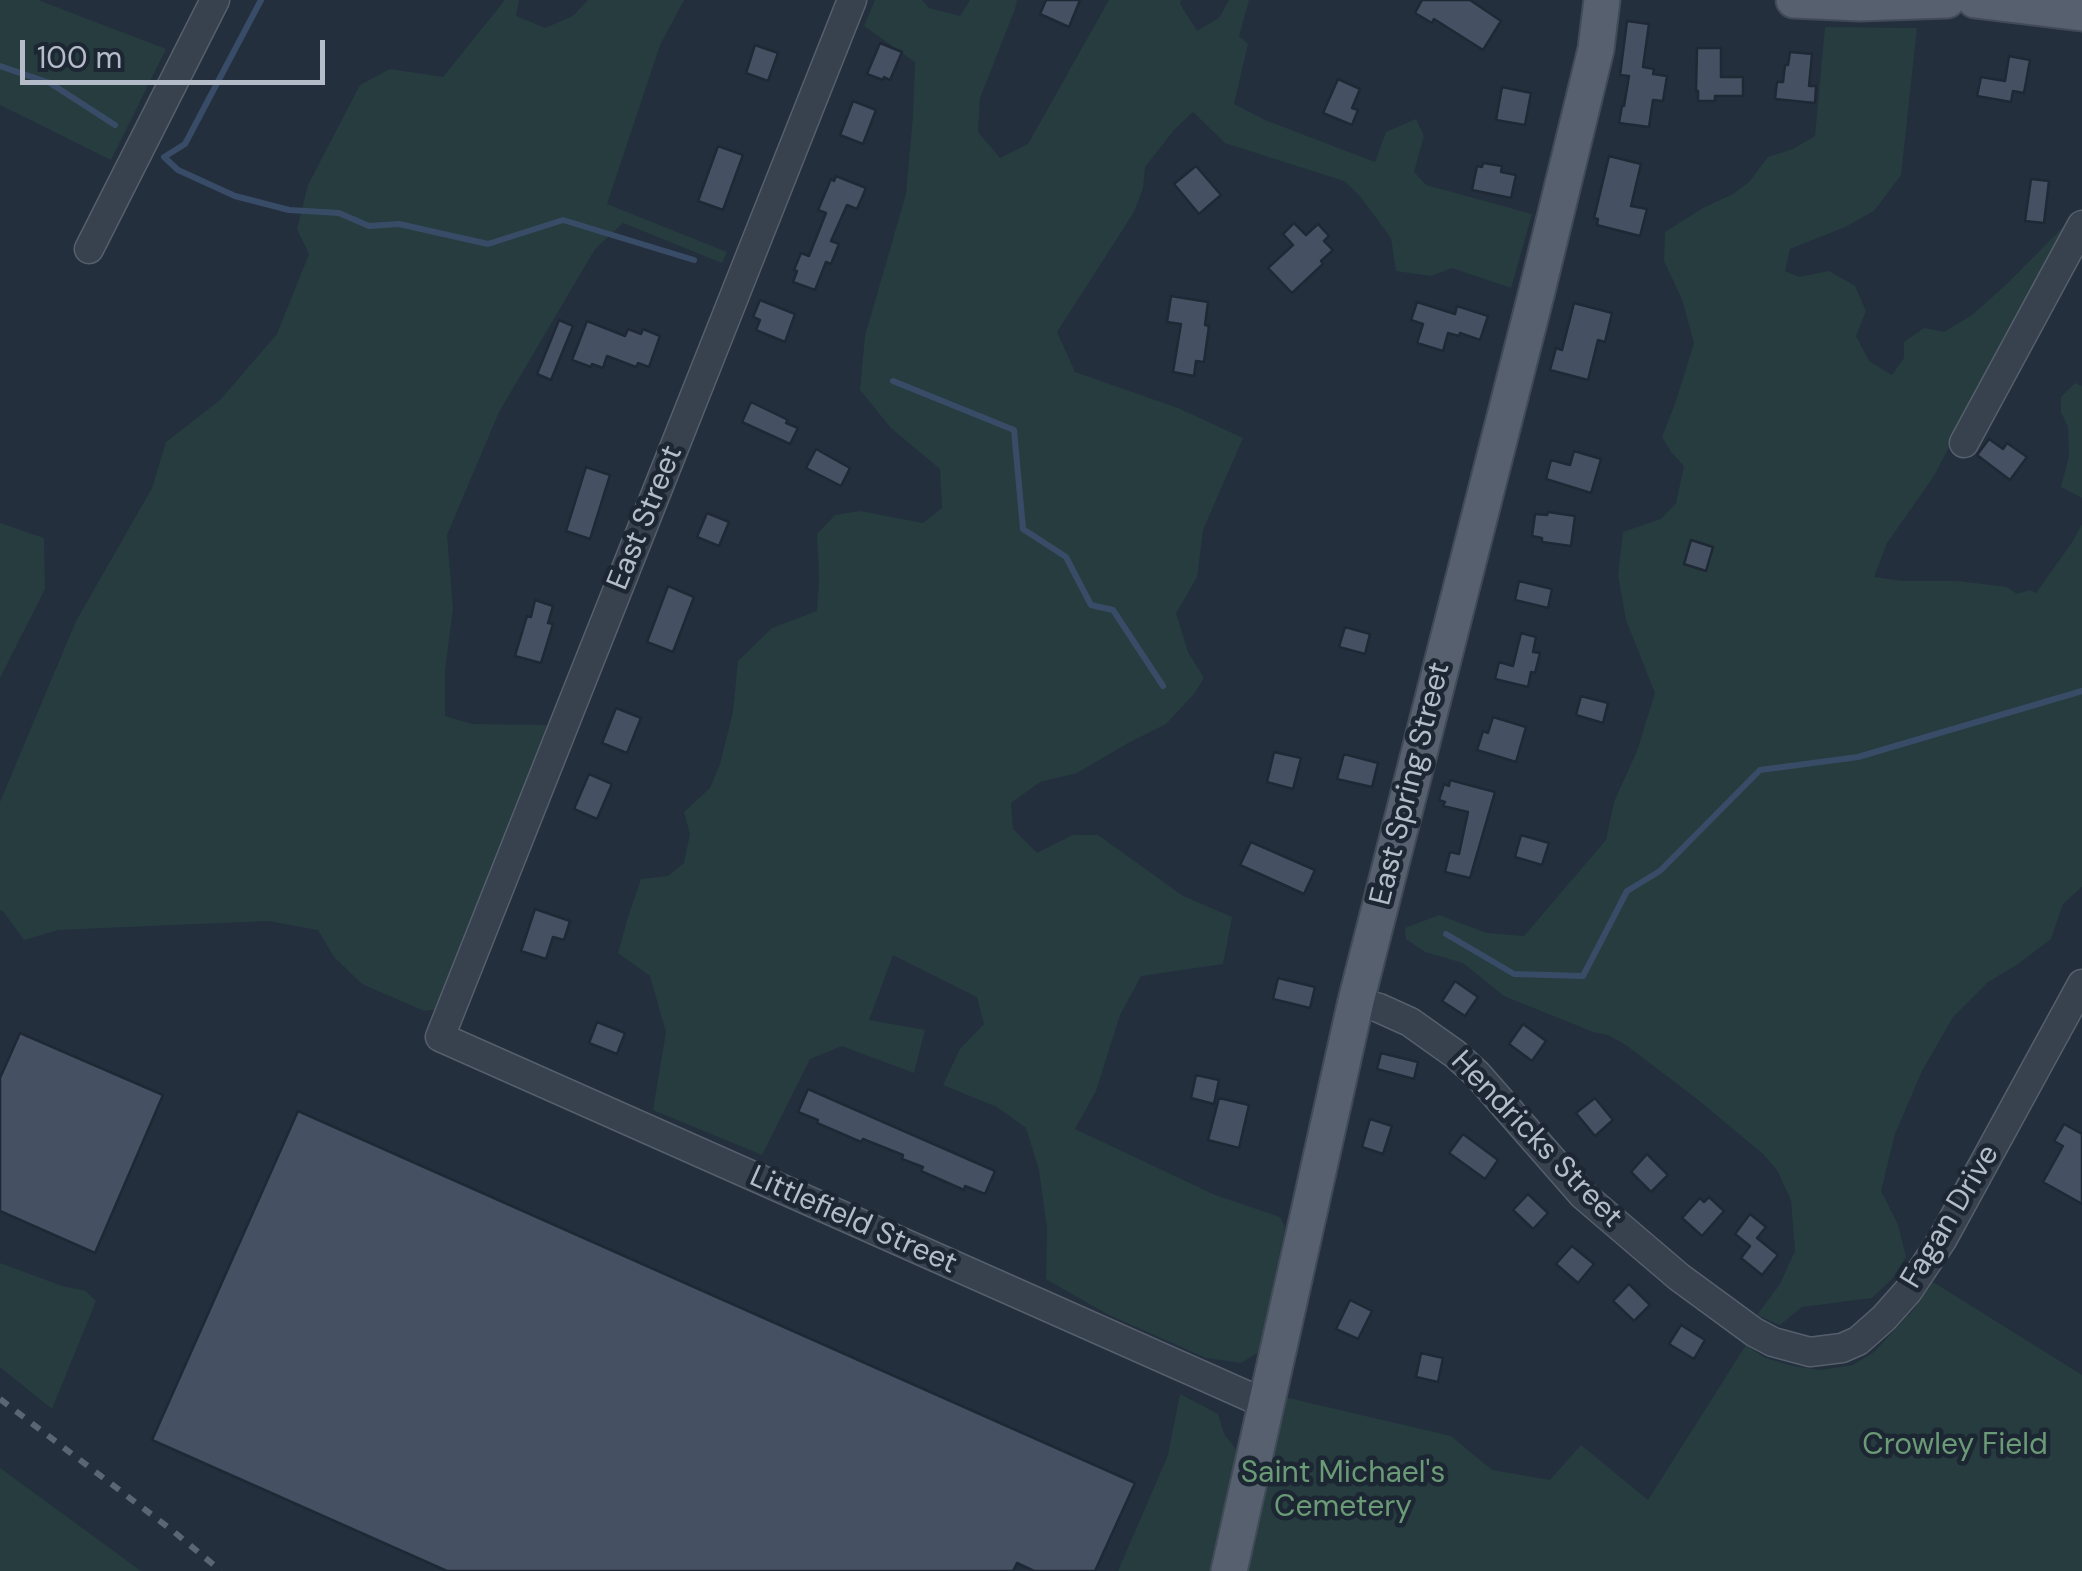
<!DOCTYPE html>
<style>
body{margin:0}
#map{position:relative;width:2082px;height:1571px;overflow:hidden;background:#242f3e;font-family:"DM Sans",sans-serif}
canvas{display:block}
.scale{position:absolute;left:20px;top:40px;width:305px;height:45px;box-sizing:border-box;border:5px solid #b4bcc9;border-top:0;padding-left:12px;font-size:30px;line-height:35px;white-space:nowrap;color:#b4bcc9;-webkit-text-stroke:8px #1d2633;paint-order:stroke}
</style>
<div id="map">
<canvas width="2082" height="1571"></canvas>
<div class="scale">100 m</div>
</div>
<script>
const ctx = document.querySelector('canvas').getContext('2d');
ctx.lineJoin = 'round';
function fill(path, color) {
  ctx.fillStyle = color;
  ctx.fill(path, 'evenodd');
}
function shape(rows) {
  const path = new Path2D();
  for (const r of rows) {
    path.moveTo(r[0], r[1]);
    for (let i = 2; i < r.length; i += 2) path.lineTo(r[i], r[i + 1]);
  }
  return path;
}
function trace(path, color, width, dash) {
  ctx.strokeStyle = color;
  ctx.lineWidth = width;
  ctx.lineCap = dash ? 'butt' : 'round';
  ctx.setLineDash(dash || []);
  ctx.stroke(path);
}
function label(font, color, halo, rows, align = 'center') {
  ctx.font = font + ' "DM Sans",sans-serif';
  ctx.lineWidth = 9;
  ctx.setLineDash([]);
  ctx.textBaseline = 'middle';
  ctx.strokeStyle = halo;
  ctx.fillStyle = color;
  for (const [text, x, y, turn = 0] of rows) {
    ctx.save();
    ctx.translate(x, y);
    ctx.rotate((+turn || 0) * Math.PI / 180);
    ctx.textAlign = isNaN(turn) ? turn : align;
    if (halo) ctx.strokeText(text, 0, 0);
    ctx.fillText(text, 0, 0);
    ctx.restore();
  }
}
const green = shape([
 [0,0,38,0,166,49,111,160,0,105],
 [505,0,519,0,516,16,545,28,573,16,588,0,684,0,660,45,607,204,727,252,722,263,623,223,595,249,499,412,447,535,453,609,445,670,445,716,472,724,547,725,519,804,440,1009,424,1011,362,984,334,957,318,930,268,921,58,930,24,940,2,910,0,911,0,802,76,621,152,488,166,442,220,400,277,334,309,254,297,229,308,185,360,85,390,69,443,77],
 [875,0,922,0,929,8,960,16,970,0,1017,0,1015,9,980,98,978,132,1000,158,1028,144,1109,0,1181,0,1180,4,1197,31,1219,18,1229,0,1249,0,1239,36,1248,44,1234,104,1265,120,1375,162,1386,132,1416,119,1424,136,1414,172,1426,185,1532,214,1511,288,1452,268,1431,276,1396,271,1391,238,1359,195,1344,181,1225,143,1193,112,1174,130,1145,167,1143,188,1134,212,1057,332,1075,372,1178,408,1243,438,1203,530,1197,577,1176,613,1188,652,1204,678,1194,694,1166,724,1128,743,1077,773,1040,782,1011,803,1013,829,1037,853,1073,835,1098,835,1183,896,1232,917,1223,964,1141,976,1120,1015,1096,1091,1075,1129,1215,1195,1280,1217,1285,1227,1259,1352,1241,1363,1206,1358,1107,1314,1046,1279,1047,1228,1039,1170,1026,1128,997,1107,943,1085,960,1049,984,1024,977,997,893,955,869,1020,925,1030,914,1073,842,1046,810,1059,762,1155,653,1110,666,1032,650,976,618,953,629,914,641,879,668,876,684,863,690,834,684,812,710,788,720,764,733,712,738,661,772,628,817,611,819,578,817,534,835,515,860,511,923,523,942,508,940,469,891,428,860,390,865,336,906,194,913,117,915,62,864,26],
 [1825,27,1917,28,1901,175,1874,211,1845,227,1790,249,1785,271,1799,277,1829,271,1855,286,1866,311,1856,336,1869,361,1892,375,1904,358,1904,342,1924,328,1944,332,1972,315,2008,283,2065,225,1934,476,1887,543,1874,577,1903,581,1958,581,2007,587,2017,594,2030,590,2036,593,2073,541,2082,524,2082,887,2063,904,2051,939,2018,964,1988,982,1953,1017,1922,1071,1895,1134,1881,1191,1898,1225,1906,1257,1892,1279,1872,1298,1802,1307,1780,1325,1757,1315,1780,1284,1795,1251,1791,1200,1777,1170,1763,1154,1697,1099,1626,1045,1608,1035,1593,1032,1504,996,1463,963,1425,952,1406,939,1405,928,1439,915,1487,933,1524,936,1606,840,1614,802,1637,751,1655,693,1626,620,1618,575,1623,532,1661,519,1676,503,1684,466,1671,452,1662,437,1676,401,1694,343,1682,299,1664,261,1665,232,1703,208,1733,194,1749,182,1768,157,1793,149,1815,136],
 [2075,383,2082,386,2082,498,2061,487,2069,456,2068,427,2061,412,2061,397],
 [0,523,44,538,45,589,0,678],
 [0,1263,62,1286,86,1291,96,1301,52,1409,0,1367],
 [1933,1282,2082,1375,2082,1571,1247,1571,1284,1397,1451,1436,1492,1470,1550,1480,1581,1445,1648,1500,1746,1345,1765,1358,1793,1366,1821,1370,1853,1365,1874,1352,1914,1309],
 [1180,1394,1218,1414,1224,1434,1239,1453,1213,1571,1118,1571,1168,1455],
 [0,1468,141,1571,0,1571]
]);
const stream = shape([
 [261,0,185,144,164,157,178,170,235,196,289,210,339,213,369,226,399,224,488,244,563,220,694,260],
 [0,66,50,83,115,125],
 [893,381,1014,430,1023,529,1066,557,1091,605,1113,610,1163,686],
 [1446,934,1514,974,1583,976,1627,891,1660,871,1760,770,1858,757,2082,691]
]);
const building = shape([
 [1046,0,1080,0,1069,27,1040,14,1046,0],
 [1422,0,1470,0,1501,21,1483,50,1434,19,1432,23,1415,13,1422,0],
 [1627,21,1649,24,1643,67,1654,69,1653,74,1667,76,1663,101,1653,100,1649,127,1619,123,1622,106,1624,106,1629,76,1620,75,1627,21],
 [880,43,902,52,890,80,884,77,883,80,867,74,880,43],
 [755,45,778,53,768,81,746,73,755,45],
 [1697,48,1721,48,1721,77,1743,77,1743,96,1715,96,1715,101,1698,101,1698,91,1696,91,1697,48],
 [1790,52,1812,54,1809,86,1816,86,1815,103,1775,99,1777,82,1783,82,1785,65,1788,65,1790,52],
 [2009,56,2030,60,2024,93,2013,91,2011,102,1977,96,1981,77,2005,81,2009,56],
 [1338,79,1360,89,1352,108,1358,110,1352,125,1323,113,1338,79],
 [1502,87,1531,93,1525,125,1496,120,1502,87],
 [853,101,876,110,863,144,840,135,853,101],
 [718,146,743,155,723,210,698,201,718,146],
 [1609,156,1641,164,1631,206,1647,209,1640,236,1597,225,1598,219,1594,218,1609,156],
 [1483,163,1502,166,1501,172,1516,175,1511,198,1472,190,1477,166,1482,167,1483,163],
 [1196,166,1221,195,1199,214,1174,184,1196,166],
 [836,176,866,188,857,209,847,205,831,241,839,244,831,264,826,262,815,290,793,282,797,271,794,270,801,253,809,256,826,213,818,210,831,179,834,181,836,176],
 [2031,179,2049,181,2044,223,2025,221,2031,179],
 [1294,223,1306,235,1318,224,1329,236,1324,241,1333,250,1321,261,1323,264,1292,293,1268,268,1293,245,1283,234,1294,223],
 [1171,296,1208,302,1205,325,1209,326,1204,362,1196,361,1194,376,1173,372,1181,324,1167,322,1171,296],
 [760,300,795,314,785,342,756,330,760,320,753,317,760,300],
 [1417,302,1455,314,1457,306,1488,316,1480,340,1460,333,1459,336,1448,333,1443,351,1417,343,1423,324,1411,320,1417,302],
 [1574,303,1612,313,1605,342,1598,340,1588,380,1550,370,1556,348,1562,350,1574,303],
 [559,320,573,326,551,380,537,374,559,320],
 [587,321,625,336,628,329,641,334,643,329,660,336,649,367,638,363,636,367,607,356,603,368,592,364,591,367,572,360,587,321],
 [751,402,788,420,786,423,798,428,790,444,742,422,751,402],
 [1989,439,2003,449,2007,443,2027,457,2010,480,1977,455,1989,439],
 [816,449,850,468,841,486,806,468,816,449],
 [1574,451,1601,459,1591,493,1546,479,1551,460,1570,465,1574,451],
 [586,467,610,475,590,539,566,531,586,467],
 [1548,512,1575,516,1571,546,1542,542,1542,538,1532,536,1535,514,1547,515,1548,512],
 [707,513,729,522,719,546,697,537,707,513],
 [1691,540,1713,547,1706,571,1684,564,1691,540],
 [1519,581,1552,589,1548,608,1515,600,1519,581],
 [668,586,694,597,673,652,647,642,668,586],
 [535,600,553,606,548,623,553,624,541,663,515,656,527,616,531,617,535,600],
 [1345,627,1370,634,1365,654,1339,647,1345,627],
 [1521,633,1536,637,1533,652,1540,653,1535,673,1531,672,1528,687,1495,679,1499,662,1513,666,1521,633],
 [1581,696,1608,703,1603,723,1576,715,1581,696],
 [616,708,641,718,627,753,602,743,616,708],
 [1493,717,1526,727,1516,762,1477,750,1483,731,1488,733,1493,717],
 [1274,752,1301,758,1293,789,1267,782,1274,752],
 [1344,754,1378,763,1372,787,1337,779,1344,754],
 [589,774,612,784,597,819,574,809,589,774],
 [1450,780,1495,792,1470,878,1445,872,1450,852,1459,854,1468,812,1443,806,1445,802,1439,800,1444,784,1449,786,1450,780],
 [1521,835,1549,843,1542,865,1515,857,1521,835],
 [1251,842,1315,870,1304,894,1240,865,1251,842],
 [535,909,570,921,564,940,553,937,546,959,521,951,535,909],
 [1278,978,1315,987,1310,1008,1273,999,1278,978],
 [1455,981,1478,997,1465,1016,1442,1001,1455,981],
 [597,1022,625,1033,617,1054,589,1043,597,1022],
 [1523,1024,1546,1041,1532,1061,1509,1044,1523,1024],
 [20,1033,163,1095,95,1253,0,1211,0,1078,20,1033],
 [1381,1053,1418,1062,1414,1079,1377,1069,1381,1053],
 [1196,1075,1219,1080,1214,1104,1191,1098,1196,1075],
 [808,1089,995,1171,985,1194,965,1186,964,1190,921,1171,923,1167,902,1159,903,1155,863,1139,861,1142,817,1123,818,1120,798,1112,808,1089],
 [1219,1098,1249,1105,1239,1148,1208,1140,1219,1098],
 [1595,1098,1613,1120,1595,1136,1576,1113,1595,1098],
 [298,1111,1135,1483,1095,1571,1034,1571,1017,1563,1013,1571,447,1571,152,1440,298,1111],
 [1370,1119,1392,1126,1383,1154,1362,1147,1370,1119],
 [2064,1124,2082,1134,2082,1204,2043,1182,2063,1146,2054,1141,2064,1124],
 [1463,1134,1498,1160,1485,1179,1449,1153,1463,1134],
 [1647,1154,1668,1175,1651,1192,1631,1172,1647,1154],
 [1528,1194,1548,1213,1533,1229,1513,1210,1528,1194],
 [1709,1197,1724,1211,1702,1236,1682,1218,1700,1198,1704,1202,1709,1197],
 [1750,1214,1766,1227,1757,1238,1778,1255,1762,1275,1741,1258,1750,1246,1735,1234,1750,1214],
 [1572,1246,1594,1264,1578,1283,1556,1264,1572,1246],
 [1629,1284,1650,1305,1634,1321,1613,1301,1629,1284],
 [1350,1300,1372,1311,1358,1339,1336,1329,1350,1300],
 [1681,1325,1705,1340,1694,1359,1669,1344,1681,1325],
 [1421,1353,1443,1358,1438,1382,1416,1377,1421,1353]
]);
const minor = shape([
 [852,0,440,1037,1266,1404],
 [89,249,215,0],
 [1964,443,2082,225],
 [1356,1001,1379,1008,1410,1022,1455,1054,1477,1074,1583,1195,1679,1277,1754,1332,1773,1342,1810,1352,1842,1348,1858,1341,1884,1318,1908,1291,1942,1240,2082,984]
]);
const major = shape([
 [1794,0,1860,3,1947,0],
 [1975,0,2082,13],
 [1229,1571,1356,1001,1536,295,1596,49,1602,0]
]);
const rail = shape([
 [0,1399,173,1531,221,1571]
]);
const streetNames = [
 ["East Street",646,518,-68],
 ["East Spring Street",1411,784,-76],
 ["Hendricks Street",1536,1140,46],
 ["Fagan Drive",1951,1217,-59],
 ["Littlefield Street",853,1221,24]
];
const parkNames = [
 ["Crowley Field",1955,1446],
 ["Saint Michael's",1343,1474],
 ["Cemetery",1343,1508]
];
fill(green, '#263c3f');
trace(stream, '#394c67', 6);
fill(building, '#455162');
trace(building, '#1f2835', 2.5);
trace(minor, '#565f6c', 31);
trace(major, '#414a57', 39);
trace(minor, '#38414e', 28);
trace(major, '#56606e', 35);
trace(rail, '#5a6575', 6, [10, 10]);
label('30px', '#b4bcc9', '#1d2633', streetNames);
label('30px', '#6b9a76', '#1d2633', parkNames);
</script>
